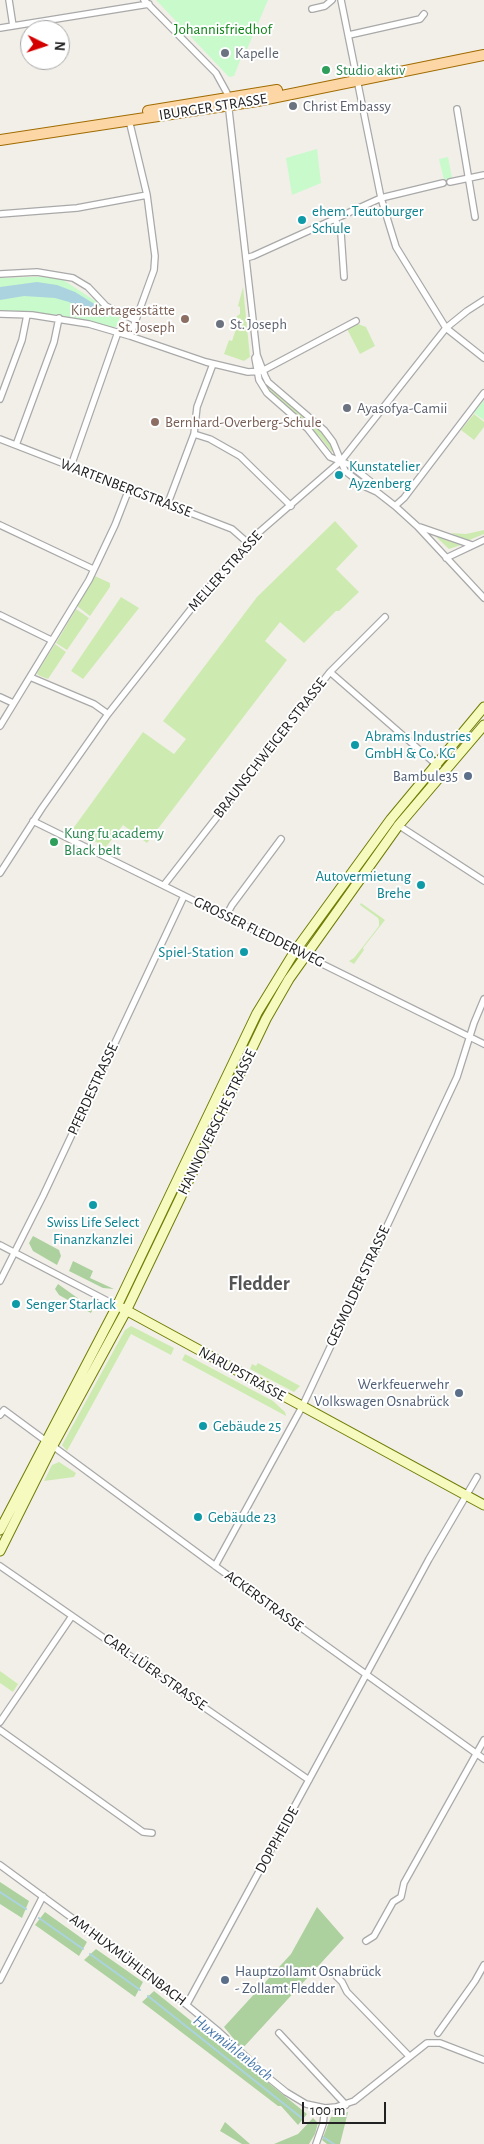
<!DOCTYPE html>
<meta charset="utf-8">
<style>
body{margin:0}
#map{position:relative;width:484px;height:2144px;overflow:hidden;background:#f2efe9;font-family:"Alegreya Sans",sans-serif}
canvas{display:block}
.north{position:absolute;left:20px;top:20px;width:50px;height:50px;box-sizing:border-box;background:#fff;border:1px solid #a7a7a7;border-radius:50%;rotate:94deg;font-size:14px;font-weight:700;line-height:20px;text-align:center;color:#222}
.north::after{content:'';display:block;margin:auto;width:18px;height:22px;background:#d40000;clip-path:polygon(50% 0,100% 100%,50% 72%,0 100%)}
.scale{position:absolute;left:302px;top:2102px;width:84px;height:22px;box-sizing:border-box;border:2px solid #222;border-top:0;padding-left:6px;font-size:15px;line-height:18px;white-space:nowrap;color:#222;-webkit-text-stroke:4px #fff;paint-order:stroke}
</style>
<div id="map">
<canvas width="484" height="2144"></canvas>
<div class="north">N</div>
<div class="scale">100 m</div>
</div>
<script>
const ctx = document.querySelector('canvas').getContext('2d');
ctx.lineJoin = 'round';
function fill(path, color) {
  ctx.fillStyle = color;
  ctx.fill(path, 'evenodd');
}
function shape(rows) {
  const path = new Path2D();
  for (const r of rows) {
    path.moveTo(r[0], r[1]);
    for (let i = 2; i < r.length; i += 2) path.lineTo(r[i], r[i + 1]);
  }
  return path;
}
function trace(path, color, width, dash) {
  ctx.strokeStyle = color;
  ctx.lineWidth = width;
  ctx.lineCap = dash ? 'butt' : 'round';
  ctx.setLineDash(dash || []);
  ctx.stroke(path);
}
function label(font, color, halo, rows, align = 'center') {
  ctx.font = font + ' "Alegreya Sans",sans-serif';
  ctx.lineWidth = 4;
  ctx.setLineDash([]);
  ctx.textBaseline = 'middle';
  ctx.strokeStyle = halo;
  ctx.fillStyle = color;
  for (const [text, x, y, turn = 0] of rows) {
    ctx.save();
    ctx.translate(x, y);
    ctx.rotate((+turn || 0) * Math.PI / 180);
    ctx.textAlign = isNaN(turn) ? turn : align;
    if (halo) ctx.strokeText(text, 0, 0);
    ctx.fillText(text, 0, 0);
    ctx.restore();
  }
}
const grass = shape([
 [243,287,250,357,244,361,224,354,229,340,232,341,236,329,233,327,237,316,240,314,240,307,238,306],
 [358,324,366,327,375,346,360,354,347,329],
 [268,387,270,387,322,433,334,450,332,452,319,436,268,390],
 [474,414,484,422,484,427,474,440,461,430],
 [335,521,358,546,336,569,359,592,339,611,336,611,304,643,280,622,265,641,287,660,147,843,123,825,106,847,72,830,143,732,174,754,186,739,163,721,257,597],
 [484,530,484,534,467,541,451,533,466,534],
 [434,535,461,545,449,549],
 [95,576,110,583,110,587,90,616,77,606],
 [121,597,139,608,83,679,71,671],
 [76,609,89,618,67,650,56,643],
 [55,644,66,652,48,679,38,675,37,673],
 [361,903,385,920,363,948,364,950,354,964,349,961,354,958,379,926,379,921,378,918,360,905],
 [131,1326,174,1348,171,1355,131,1334,67,1451,62,1445,125,1330],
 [185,1354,273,1401,285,1412,286,1416,182,1360],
 [258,1363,300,1386,294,1392,250,1369,252,1364,256,1366],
 [59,1462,76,1473,74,1477,44,1481,52,1465],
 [0,1671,18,1684,13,1692,0,1683],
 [301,1786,300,1791,242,1895]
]);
const forest = shape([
 [33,1236,59,1250,61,1256,57,1265,33,1251,29,1243],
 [73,1261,93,1271,90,1278,114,1289,103,1288,69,1271],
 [58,1284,93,1309,91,1313,59,1295,55,1289],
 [0,1882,29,1901,22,1918,0,1904],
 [317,1907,344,1938,242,2049,224,2027,291,1954],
 [45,1912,87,1942,79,1956,35,1925],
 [96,1949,143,1982,135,1997,84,1960],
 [154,1991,307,2114,298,2125,281,2106,278,2106,142,2002],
 [348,2112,340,2144,327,2144,322,2140,331,2117],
 [313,2118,318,2123,315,2134,309,2144,274,2144,298,2134],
 [225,2122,250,2144,242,2144,220,2131]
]);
const park = shape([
 [156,0,268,0,245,54,243,53,234,76,229,77],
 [317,149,321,183,292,195,286,158],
 [448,157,452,178,444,180,439,159],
 [0,276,2,278,57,276,120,317,117,325,114,328,59,315,0,311],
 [484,400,484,420,474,413]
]);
const water = shape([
 [37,282,57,285,75,292,101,308,108,317,99,317,69,302,55,298,24,296,0,300,0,287]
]);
const stream = shape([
 [0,1892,26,1909],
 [39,1918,83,1949],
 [90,1954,140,1990],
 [148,1996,303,2119],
 [323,2137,334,2144]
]);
const street = shape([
 [9,0,13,26],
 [144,0,216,73,227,93,257,355,265,376,268,382,324,430,333,442,345,471,366,487,377,492,395,506,417,526,484,598],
 [341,0,381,198,396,247,446,328,484,358],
 [312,9,325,6,332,0],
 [0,28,149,4],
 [349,35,420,19,424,14],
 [457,109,475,217],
 [129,120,147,195,155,256,154,270,130,336],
 [450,182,484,175],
 [0,214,77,208,147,195],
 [335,219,341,233,344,277],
 [246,258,253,256,381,198,443,183],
 [0,274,37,272,73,278,88,287,106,306,135,320],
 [0,314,32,315,89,324,130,336,206,362,248,372,262,371,356,321],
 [257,355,255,358,259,380,267,393,308,429,330,457,350,465,370,481,377,492],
 [0,399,22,340,27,315],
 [194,434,210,439,240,456,291,506],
 [0,439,232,529,248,543],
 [16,445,54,342,59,318],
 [71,466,118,332],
 [168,503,194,434,197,407,213,364],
 [395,506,404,498,484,393],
 [0,525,93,569],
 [420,527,472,545],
 [446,558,484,540],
 [0,615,51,640],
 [330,672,438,766],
 [30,677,94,704,108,714],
 [0,697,13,703],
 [0,726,89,580,115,525,129,489],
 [33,821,484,1044],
 [398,825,484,881],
 [0,873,42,808,108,714,202,595,257,534,341,461,446,328,467,311,484,300],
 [164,885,330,672,385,617],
 [226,916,232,905,281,839],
 [0,1245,117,1306],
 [0,1281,43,1196,184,896],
 [0,1415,4,1410,218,1568,484,1759],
 [0,1566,309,1780],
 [215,1566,302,1407,457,1077,474,1023,484,999],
 [0,1722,72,1616],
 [0,1730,143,1832,152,1833],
 [0,1865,155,1979,217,2030,270,2079,286,2092,306,2104,325,2108,336,2107,354,2101,427,2043,440,2043,484,2060],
 [366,1941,374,1936,393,1902,401,1897,404,1883,484,1740],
 [336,1976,342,1982,347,1992,409,2056],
 [0,1980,43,1896],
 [187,2004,429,1559,477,1477],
 [279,2033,346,2105],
 [438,2033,475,1981,484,1965],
 [316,2144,323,2124,325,2108]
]);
const secondary = shape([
 [122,1308,484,1505],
 [0,1530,117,1306,257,1013,295,951,391,819,484,707],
 [0,1551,52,1447,126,1311,266,1019,289,979,398,826,484,725]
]);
const primary = shape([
 [148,111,277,90],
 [0,140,257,101,484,55]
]);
const markers = [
 [225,53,5,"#6b7280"],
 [326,70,5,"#2e9e5b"],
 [293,106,5,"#6b7280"],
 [302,220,5,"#0f9aa8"],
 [185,319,5,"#8d6e63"],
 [220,324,5,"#6b7280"],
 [347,408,5,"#6b7280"],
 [155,422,5,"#8d6e63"],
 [339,475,5,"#0f9aa8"],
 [355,745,5,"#0f9aa8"],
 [468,776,5,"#5c6f8a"],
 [54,842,5,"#2e9e5b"],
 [421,885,5,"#0f9aa8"],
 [244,952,5,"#0f9aa8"],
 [93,1205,5,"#0f9aa8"],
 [16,1304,5,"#0f9aa8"],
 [459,1393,5,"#5c6f8a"],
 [203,1426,5,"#0f9aa8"],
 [198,1517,5,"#0f9aa8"],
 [225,1980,5,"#5c6f8a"]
];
const parkNames = [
 ["Johannisfriedhof",223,29]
];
const worshipNames = [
 ["Kapelle",235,53],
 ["Christ Embassy",303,106],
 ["St. Joseph",230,324],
 ["Ayasofya-Camii",357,408]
];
const leisureNames = [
 ["Studio aktiv",336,70],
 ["Kung fu academy",64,833],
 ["Black belt",64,850]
];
const streetNames = [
 ["IBURGER STRASSE",213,107,-9],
 ["WARTENBERGSTRASSE",126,488,21],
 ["MELLER STRASSE",225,571,-48],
 ["BRAUNSCHWEIGER STRASSE",270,748,-52],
 ["GROSSER FLEDDERWEG",259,932,26],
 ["PFERDESTRASSE",93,1089,-65],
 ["HANNOVERSCHE STRASSE",217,1122,-64],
 ["GESMOLDER STRASSE",358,1286,-65],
 ["NARUPSTRASSE",242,1374,29],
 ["ACKERSTRASSE",264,1601,36],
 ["CARL-LÜER-STRASSE",155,1672,35],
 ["DOPPHEIDE",277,1840,-61],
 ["AM HUXMÜHLENBACH",128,1960,37]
];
const cultureNames = [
 ["ehem. Teutoburger",312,211],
 ["Schule",312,228],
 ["Kunstatelier",349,466],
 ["Ayzenberg",349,483],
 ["Abrams Industries",365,736],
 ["GmbH & Co. KG",365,753],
 ["Autovermietung",411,876,"right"],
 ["Brehe",411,893,"right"],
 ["Spiel-Station",234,952,"right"],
 ["Swiss Life Select",93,1222,"center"],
 ["Finanzkanzlei",93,1239,"center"],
 ["Senger Starlack",26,1304],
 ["Gebäude 25",213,1426],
 ["Gebäude 23",208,1517]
];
const educationNames = [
 ["Kindertagesstätte",175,310],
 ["St. Joseph",175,327],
 ["Bernhard-Overberg-Schule",165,422,"left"]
];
const serviceNames = [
 ["Bambule35",458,776],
 ["Werkfeuerwehr",449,1384],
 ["Volkswagen Osnabrück",449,1401],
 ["Hauptzollamt Osnabrück",235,1971,"left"],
 ["- Zollamt Fledder",235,1988,"left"]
];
const waterNames = [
 ["Huxmühlenbach",233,2048,38]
];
const districtNames = [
 ["Fledder",259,1284]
];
fill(grass, '#cdebb0');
fill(forest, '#add19e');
fill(park, '#c8facc');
fill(water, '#aad3df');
trace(stream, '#aad3df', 2);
trace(street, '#a9a9a9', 8);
trace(secondary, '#707d05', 11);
trace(primary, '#a06b00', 12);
trace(street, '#fff', 5.5);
trace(secondary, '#f7fabf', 9);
trace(primary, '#fcd6a4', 10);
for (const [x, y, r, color] of markers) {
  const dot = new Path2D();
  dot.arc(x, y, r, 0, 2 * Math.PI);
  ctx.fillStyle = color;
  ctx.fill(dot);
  trace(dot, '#fff', 2);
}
label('15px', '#0c8416', '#fff', parkNames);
label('15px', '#5b616d', '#fff', worshipNames, 'left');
label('15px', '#27864d', '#fff', leisureNames, 'left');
label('15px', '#222', '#fff', streetNames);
label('15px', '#0d838f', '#fff', cultureNames, 'left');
label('15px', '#785e54', '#fff', educationNames, 'right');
label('15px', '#4e5e75', '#fff', serviceNames, 'right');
label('italic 16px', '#4a7aab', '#fff', waterNames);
label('bold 20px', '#555', '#fff', districtNames);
</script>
